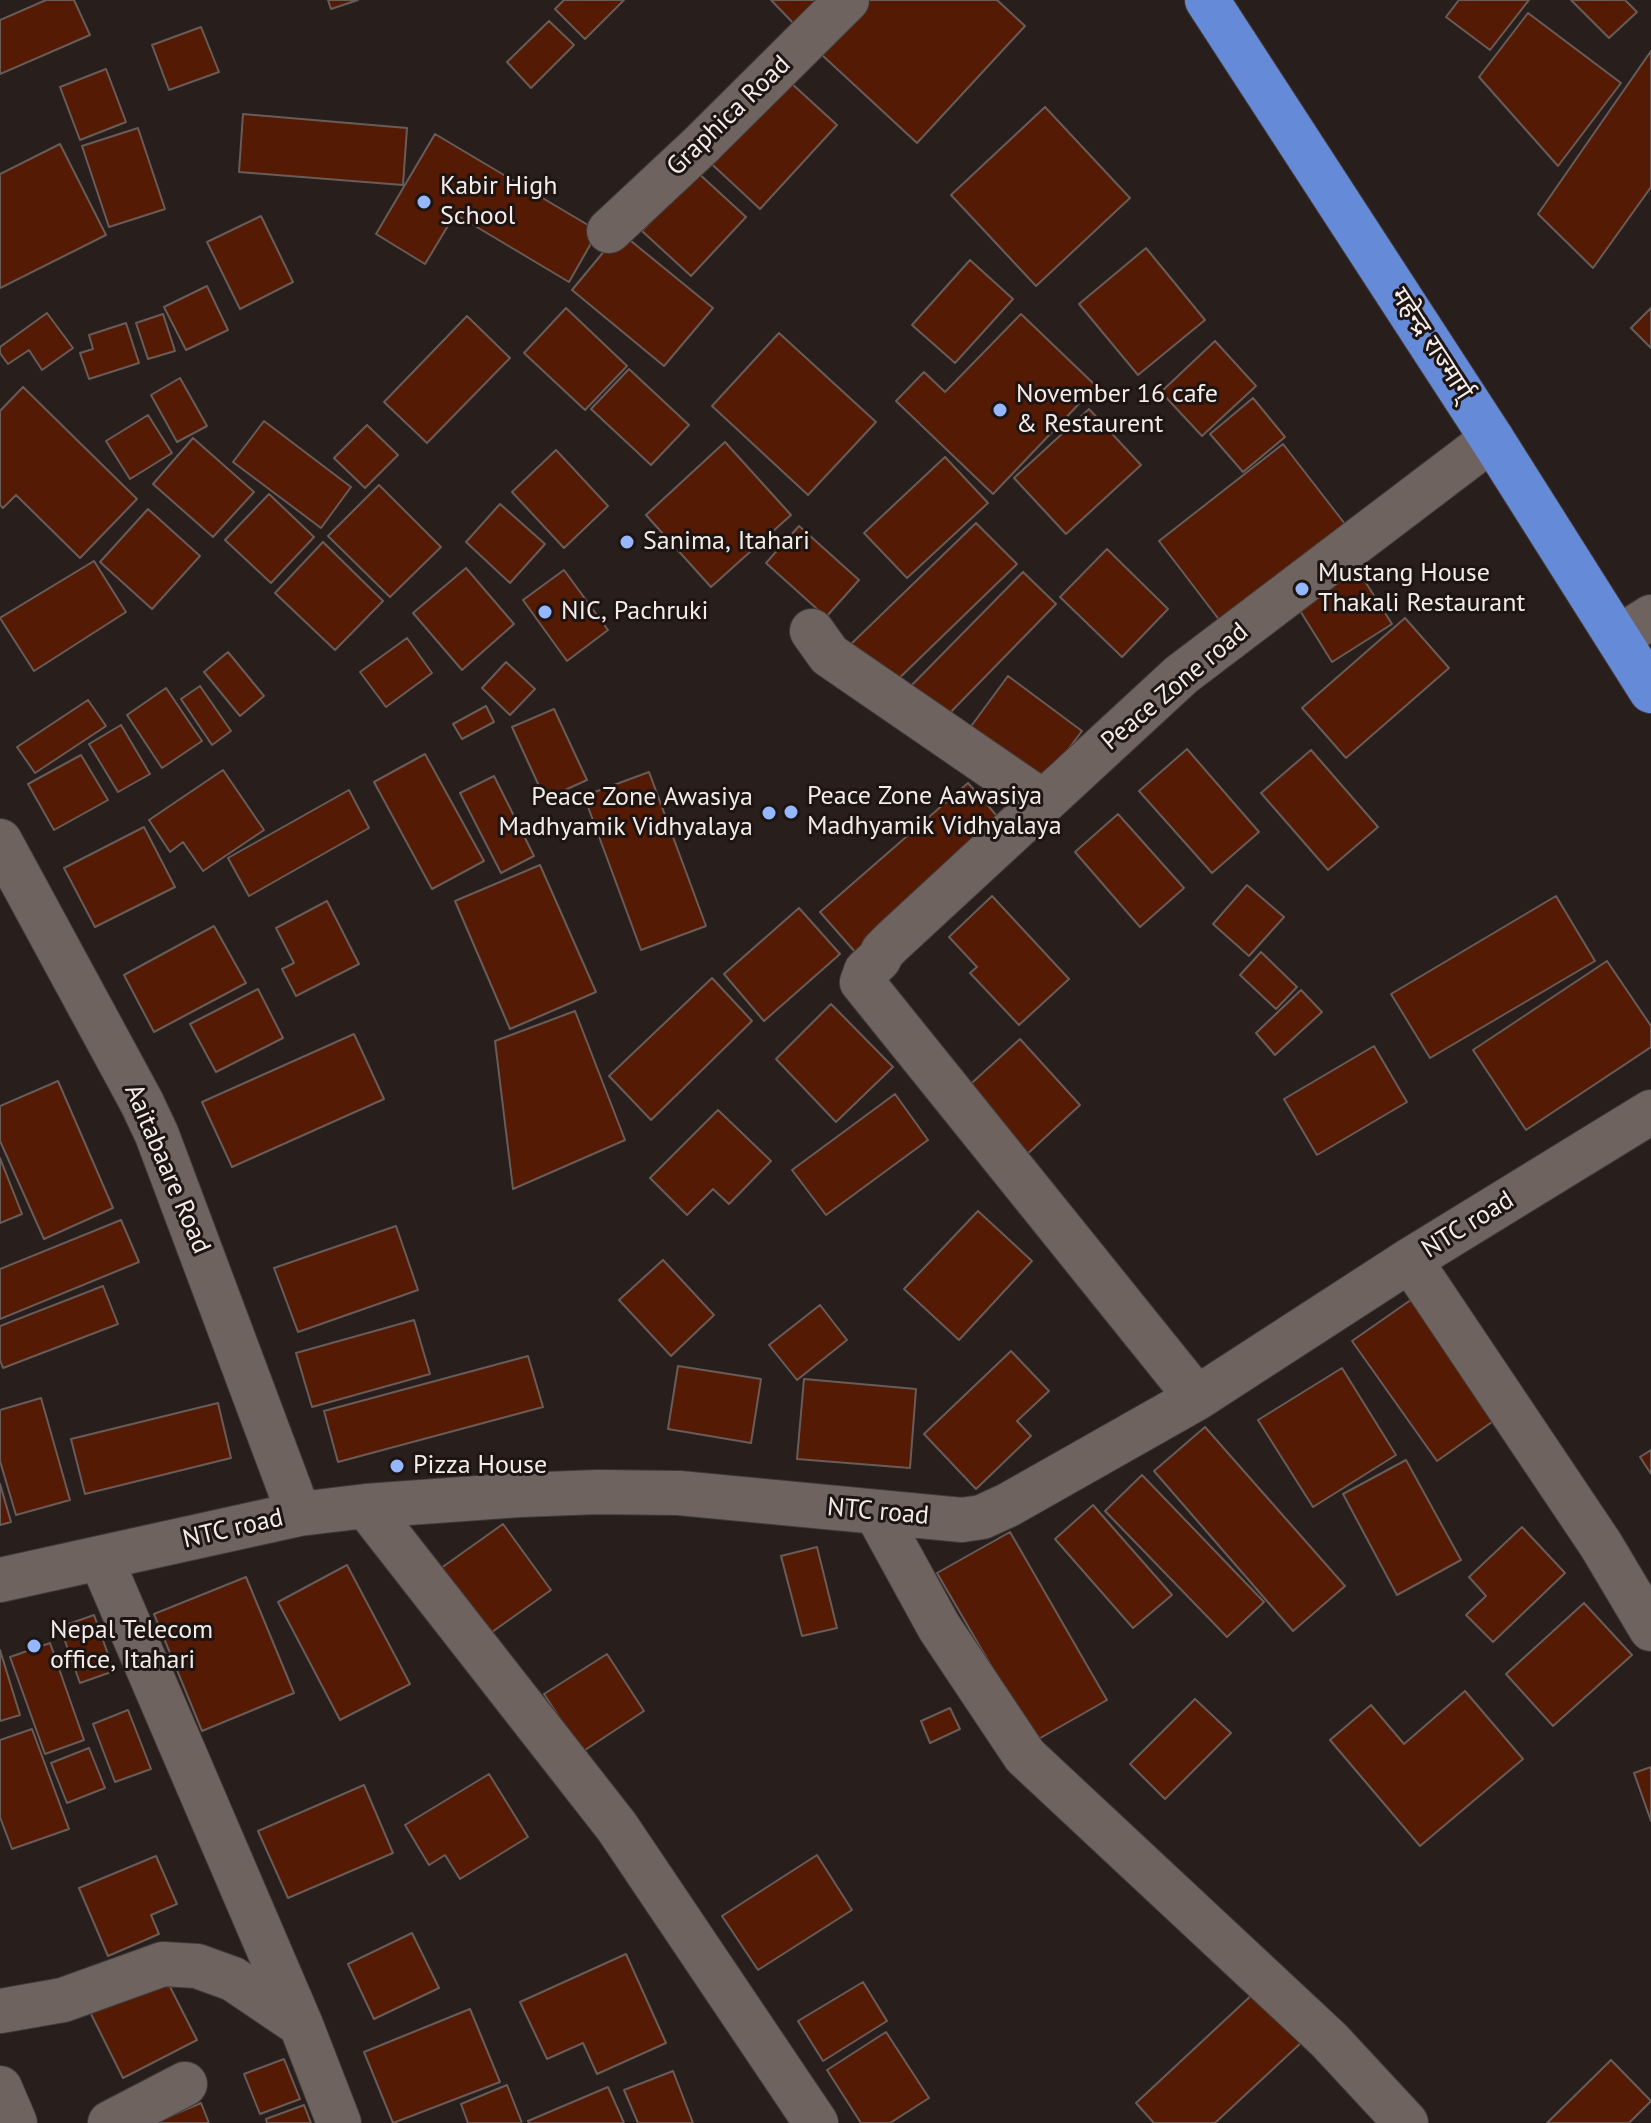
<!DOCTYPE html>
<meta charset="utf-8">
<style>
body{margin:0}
canvas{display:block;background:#281e1b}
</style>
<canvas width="1651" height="2123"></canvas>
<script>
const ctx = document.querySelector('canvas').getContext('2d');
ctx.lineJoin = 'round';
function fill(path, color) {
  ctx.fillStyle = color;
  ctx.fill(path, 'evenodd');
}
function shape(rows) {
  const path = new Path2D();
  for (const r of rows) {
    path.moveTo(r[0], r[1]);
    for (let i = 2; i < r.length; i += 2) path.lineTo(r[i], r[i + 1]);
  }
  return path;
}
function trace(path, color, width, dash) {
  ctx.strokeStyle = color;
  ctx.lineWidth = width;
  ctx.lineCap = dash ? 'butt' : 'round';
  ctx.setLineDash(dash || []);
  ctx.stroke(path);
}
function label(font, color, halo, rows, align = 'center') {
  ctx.font = font + ' "PT Sans","Noto Sans Devanagari",sans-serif';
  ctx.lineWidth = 6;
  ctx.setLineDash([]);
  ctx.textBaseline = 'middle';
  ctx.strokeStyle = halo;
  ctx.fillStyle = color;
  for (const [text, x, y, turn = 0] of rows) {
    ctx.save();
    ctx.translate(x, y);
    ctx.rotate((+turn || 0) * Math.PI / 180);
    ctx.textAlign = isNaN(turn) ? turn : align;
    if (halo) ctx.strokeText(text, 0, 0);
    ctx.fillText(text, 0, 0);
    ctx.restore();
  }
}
const building = shape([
 [46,0,74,0,90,35,0,74,0,20,46,0],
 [328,0,358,0,331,9,328,0],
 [564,0,624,0,585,39,555,9,564,0],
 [771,0,824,0,797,27,771,0],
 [847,0,997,0,1025,26,917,143,808,42,847,0],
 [1459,0,1529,0,1490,50,1446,17,1459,0],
 [1571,0,1625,0,1637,12,1609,38,1571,0],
 [1528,13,1621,83,1558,166,1479,77,1528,13],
 [549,21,574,45,531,88,507,62,549,21],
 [201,27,219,72,169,90,152,45,201,27],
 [1651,51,1651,187,1593,268,1538,214,1651,51],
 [106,69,126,122,80,140,60,87,106,69],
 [779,72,837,125,760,209,702,155,779,72],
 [1045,107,1130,198,1036,286,951,195,1045,107],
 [243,114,407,128,403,185,239,172,243,114],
 [138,128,165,209,109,227,82,146,138,128],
 [435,134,598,231,569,282,455,214,425,264,376,234,435,134],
 [60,144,106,235,0,288,0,174,60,144],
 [697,172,746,217,691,276,642,231,697,172],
 [261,216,293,282,240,309,207,242,261,216],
 [620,232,713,308,664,366,572,290,620,232],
 [1146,248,1205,320,1138,375,1079,304,1146,248],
 [970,260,1013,299,955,363,912,325,970,260],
 [207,286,228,330,186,350,164,307,207,286],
 [566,308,627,366,585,410,524,353,566,308],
 [1651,308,1651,348,1631,328,1651,308],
 [47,313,73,348,42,370,29,350,8,364,0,353,0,347,47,313],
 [163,314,175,351,148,359,136,323,163,314],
 [1021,314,1096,386,993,494,896,401,924,372,945,392,1021,314],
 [467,316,510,358,427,443,384,402,467,316],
 [126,323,139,363,89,379,80,353,93,349,89,335,126,323],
 [779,333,876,422,808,495,712,406,779,333],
 [1215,341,1256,386,1202,436,1161,392,1215,341],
 [629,369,689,425,651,465,591,409,629,369],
 [180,378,207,426,177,442,151,395,180,378],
 [23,387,137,499,80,558,16,495,3,508,0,505,0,411,23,387],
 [1253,398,1285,437,1243,472,1210,434,1253,398],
 [1089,409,1141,465,1066,534,1014,478,1089,409],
 [148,415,172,453,130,479,106,441,148,415],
 [264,421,351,487,321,528,233,462,264,421],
 [367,425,398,455,365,488,334,458,367,425],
 [193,438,254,492,213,537,153,484,193,438],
 [725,442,791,515,711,587,646,515,725,442],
 [1283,444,1352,533,1227,630,1159,541,1283,444],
 [556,450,608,506,564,548,512,492,556,450],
 [945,457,988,503,907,578,864,533,945,457],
 [379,485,441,547,390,597,328,536,379,485],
 [269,494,314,537,271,583,225,540,269,494],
 [500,504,545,544,510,583,466,542,500,504],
 [148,509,200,556,152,609,100,562,148,509],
 [976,523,1017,564,889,688,849,646,976,523],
 [799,526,859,580,826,617,766,563,799,526],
 [323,542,383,601,335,650,275,593,323,542],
 [1107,549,1168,609,1122,657,1060,597,1107,549],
 [94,561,126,612,34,671,0,618,94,561],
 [1354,564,1392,624,1332,662,1294,601,1354,564],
 [466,568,514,624,462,670,413,613,466,568],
 [564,570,608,630,567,661,523,600,564,570],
 [1023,572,1056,604,942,721,908,689,1023,572],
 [1405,618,1449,668,1346,758,1302,708,1405,618],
 [407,638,432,673,386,707,360,672,407,638],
 [228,652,264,696,240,716,204,672,228,652],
 [506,662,535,689,510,715,482,688,506,662],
 [1008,676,1082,731,1042,784,969,729,1008,676],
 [200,686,231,731,212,745,181,699,200,686],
 [166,688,202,741,162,768,127,715,166,688],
 [88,700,106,726,35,773,17,747,88,700],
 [486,706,494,722,462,739,453,724,486,706],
 [554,709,587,780,545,799,512,727,554,709],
 [121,725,150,774,118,792,89,744,121,725],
 [1187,749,1259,832,1212,873,1139,791,1187,749],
 [1311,750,1378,827,1328,870,1261,793,1311,750],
 [425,754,484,861,432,889,374,782,425,754],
 [81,755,108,800,54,830,28,784,81,755],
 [223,770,264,830,203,871,183,842,170,852,149,820,223,770],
 [649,772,706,926,641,950,584,796,649,772],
 [494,776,534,856,501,873,460,793,494,776],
 [968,783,1004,824,856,953,820,912,968,783],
 [349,790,369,828,249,896,228,858,349,790],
 [1118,814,1184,888,1140,927,1075,852,1118,814],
 [144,827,175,887,95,927,64,868,144,827],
 [540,865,596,992,510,1029,455,901,540,865],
 [1247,885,1284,917,1249,956,1213,924,1247,885],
 [992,896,1069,979,1019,1025,970,973,977,967,949,937,992,896],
 [1556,896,1595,961,1430,1058,1391,994,1556,896],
 [327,901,359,964,296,996,282,969,294,963,276,928,327,901],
 [799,908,840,954,764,1021,724,974,799,908],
 [214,926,246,983,154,1032,124,975,214,926],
 [1261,952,1297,987,1276,1009,1240,975,1261,952],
 [1607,961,1651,1026,1651,1047,1526,1130,1473,1050,1607,961],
 [712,978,752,1021,651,1120,609,1076,712,978],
 [258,989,283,1038,216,1072,190,1024,258,989],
 [1301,990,1322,1012,1275,1055,1256,1033,1301,990],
 [831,1004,893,1067,836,1122,776,1059,831,1004],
 [575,1011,625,1140,513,1189,495,1041,575,1011],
 [354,1034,384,1099,232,1167,202,1102,354,1034],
 [1020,1039,1080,1105,1024,1157,963,1091,1020,1039],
 [1374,1046,1407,1102,1317,1155,1284,1099,1374,1046],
 [58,1081,113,1208,44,1239,0,1141,0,1106,58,1081],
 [895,1094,928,1140,826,1215,792,1170,895,1094],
 [718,1110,771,1161,729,1204,713,1189,687,1215,650,1178,718,1110],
 [0,1158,22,1214,0,1223,0,1158],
 [978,1211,1032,1261,959,1340,904,1289,978,1211],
 [121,1220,139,1262,0,1319,0,1269,121,1220],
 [396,1226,418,1290,298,1332,274,1268,396,1226],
 [663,1260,714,1315,671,1356,619,1300,663,1260],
 [103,1286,118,1324,3,1368,0,1360,0,1326,103,1286],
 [1415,1297,1499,1417,1437,1461,1352,1341,1415,1297],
 [820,1305,847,1340,797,1380,769,1345,820,1305],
 [414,1320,430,1374,312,1407,296,1353,414,1320],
 [1011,1351,1049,1391,1017,1421,1031,1436,976,1489,924,1434,1011,1351],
 [528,1356,543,1407,338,1462,324,1411,528,1356],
 [678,1366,761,1379,751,1443,668,1429,678,1366],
 [1342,1368,1396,1455,1313,1507,1258,1420,1342,1368],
 [804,1379,916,1389,910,1468,797,1459,804,1379],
 [41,1398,70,1500,16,1515,0,1461,0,1410,41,1398],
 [218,1403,231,1458,85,1494,71,1439,218,1403],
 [1205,1427,1345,1586,1293,1631,1154,1471,1205,1427],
 [1651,1450,1651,1474,1640,1457,1651,1450],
 [1406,1460,1461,1560,1397,1595,1343,1494,1406,1460],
 [1142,1475,1264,1602,1227,1637,1105,1511,1142,1475],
 [0,1484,11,1522,0,1525,0,1484],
 [1093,1505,1172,1595,1133,1628,1055,1539,1093,1505],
 [503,1524,551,1590,485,1637,437,1571,503,1524],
 [1522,1527,1565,1573,1493,1642,1466,1615,1486,1596,1469,1577,1522,1527],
 [1010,1532,1107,1700,1035,1741,937,1573,1010,1532],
 [817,1547,837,1628,802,1636,781,1556,817,1547],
 [347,1565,410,1684,340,1720,278,1602,347,1565],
 [246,1577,294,1693,202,1731,154,1614,246,1577],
 [1584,1603,1632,1655,1553,1726,1506,1674,1584,1603],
 [94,1615,114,1671,80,1683,60,1627,94,1615],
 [50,1643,84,1740,45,1754,10,1657,50,1643],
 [0,1650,20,1715,0,1721,0,1650],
 [607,1654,644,1711,582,1752,544,1694,607,1654],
 [1465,1691,1523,1759,1420,1846,1330,1740,1371,1705,1404,1744,1465,1691],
 [1195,1699,1231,1733,1165,1799,1130,1764,1195,1699],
 [950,1708,960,1729,930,1743,921,1721,950,1708],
 [128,1710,151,1769,115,1782,93,1724,128,1710],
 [32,1729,69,1829,12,1849,0,1817,0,1740,32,1729],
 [89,1748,105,1788,67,1803,51,1763,89,1748],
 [1651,1767,1651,1821,1634,1773,1651,1767],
 [489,1774,528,1837,460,1879,445,1855,429,1865,405,1825,489,1774],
 [364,1785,393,1853,288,1898,258,1831,364,1785],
 [817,1855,852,1910,758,1970,722,1916,817,1855],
 [156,1856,177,1904,151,1915,159,1934,108,1956,79,1888,156,1856],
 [412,1933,439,1988,374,2019,348,1964,412,1933],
 [626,1954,666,2043,597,2074,583,2043,547,2059,520,2002,626,1954],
 [163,1973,197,2040,123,2078,89,2010,163,1973],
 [863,1982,887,2021,823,2061,798,2021,863,1982],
 [1255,1992,1302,2042,1215,2123,1154,2123,1136,2103,1255,1992],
 [470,2009,500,2082,393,2123,364,2052,470,2009],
 [886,2032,929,2098,890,2123,861,2123,827,2070,886,2032],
 [284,2059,300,2099,260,2114,244,2074,284,2059],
 [1611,2060,1651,2101,1629,2123,1547,2123,1611,2060],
 [673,2071,693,2123,638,2123,624,2090,673,2071],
 [507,2085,522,2123,468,2123,461,2104,507,2085],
 [608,2087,624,2123,529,2123,528,2121,608,2087],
 [201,2103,209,2123,154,2123,201,2103],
 [304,2105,311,2123,267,2123,266,2119,304,2105]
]);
const street = shape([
 [609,231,700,146,847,0],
 [812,631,829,655,1043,802],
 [1618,638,1651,617],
 [0,841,142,1103,157,1135,299,1514],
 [1410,1260,1601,1545,1651,1629],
 [1197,1398,862,982,866,971,879,959,883,951,892,942,1181,675,1492,439],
 [366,1506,617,1827,816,2123],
 [876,1512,939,1627,1025,1756,1329,2040,1406,2123],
 [101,1559,301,2025,339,2123],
 [0,1580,299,1514,366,1506,519,1495,598,1492,679,1493,962,1520,982,1517,1008,1505,1197,1398,1410,1260,1651,1112],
 [0,2011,63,2000,163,1964,197,1966,233,1979,301,2025],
 [0,2088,15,2123],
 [110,2123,185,2084]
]);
const highway = shape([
 [1207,0,1492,439,1651,691]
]);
const markers = [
 [424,202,8,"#94b7fd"],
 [1000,410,8,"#94b7fd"],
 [627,542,8,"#94b7fd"],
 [1302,589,8,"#94b7fd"],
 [545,612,8,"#94b7fd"],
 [791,812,8,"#94b7fd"],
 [769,813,8,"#94b7fd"],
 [397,1466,8,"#94b7fd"],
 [34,1646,8,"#94b7fd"]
];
const streetNames = [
 ["Graphica Road",729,116,-44],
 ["महेन्द्र राज्मार्ग्",1431,344,57],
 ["Peace Zone road",1175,687,-40],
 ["Aaitabaare Road",167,1169,67],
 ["NTC road",1468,1225,-32],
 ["NTC road",878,1512,5],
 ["NTC road",233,1529,-13]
];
const poiNames = [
 ["Kabir High",440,187],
 ["School",440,217],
 ["November 16 cafe",1016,395],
 ["& Restaurent",1016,425],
 ["Sanima, Itahari",643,542],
 ["Mustang House",1318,574],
 ["Thakali Restaurant",1318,604],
 ["NIC, Pachruki",561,612],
 ["Peace Zone Aawasiya",807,797],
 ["Madhyamik Vidhyalaya",807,827],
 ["Peace Zone Awasiya",753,798,"right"],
 ["Madhyamik Vidhyalaya",753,828,"right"],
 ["Pizza House",413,1466],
 ["Nepal Telecom",50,1631],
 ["office, Itahari",50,1661]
];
fill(building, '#541a04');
trace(building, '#685c59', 2);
trace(street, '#423a38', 46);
trace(highway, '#423a38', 46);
trace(street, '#6e635f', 44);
trace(highway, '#658ad8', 44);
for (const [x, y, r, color] of markers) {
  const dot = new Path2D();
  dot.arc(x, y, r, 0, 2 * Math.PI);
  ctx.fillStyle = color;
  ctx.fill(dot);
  trace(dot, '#1e1512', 3);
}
label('26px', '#f3ecea', '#1e1512', streetNames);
label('26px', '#f3ecea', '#1e1512', poiNames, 'left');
</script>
